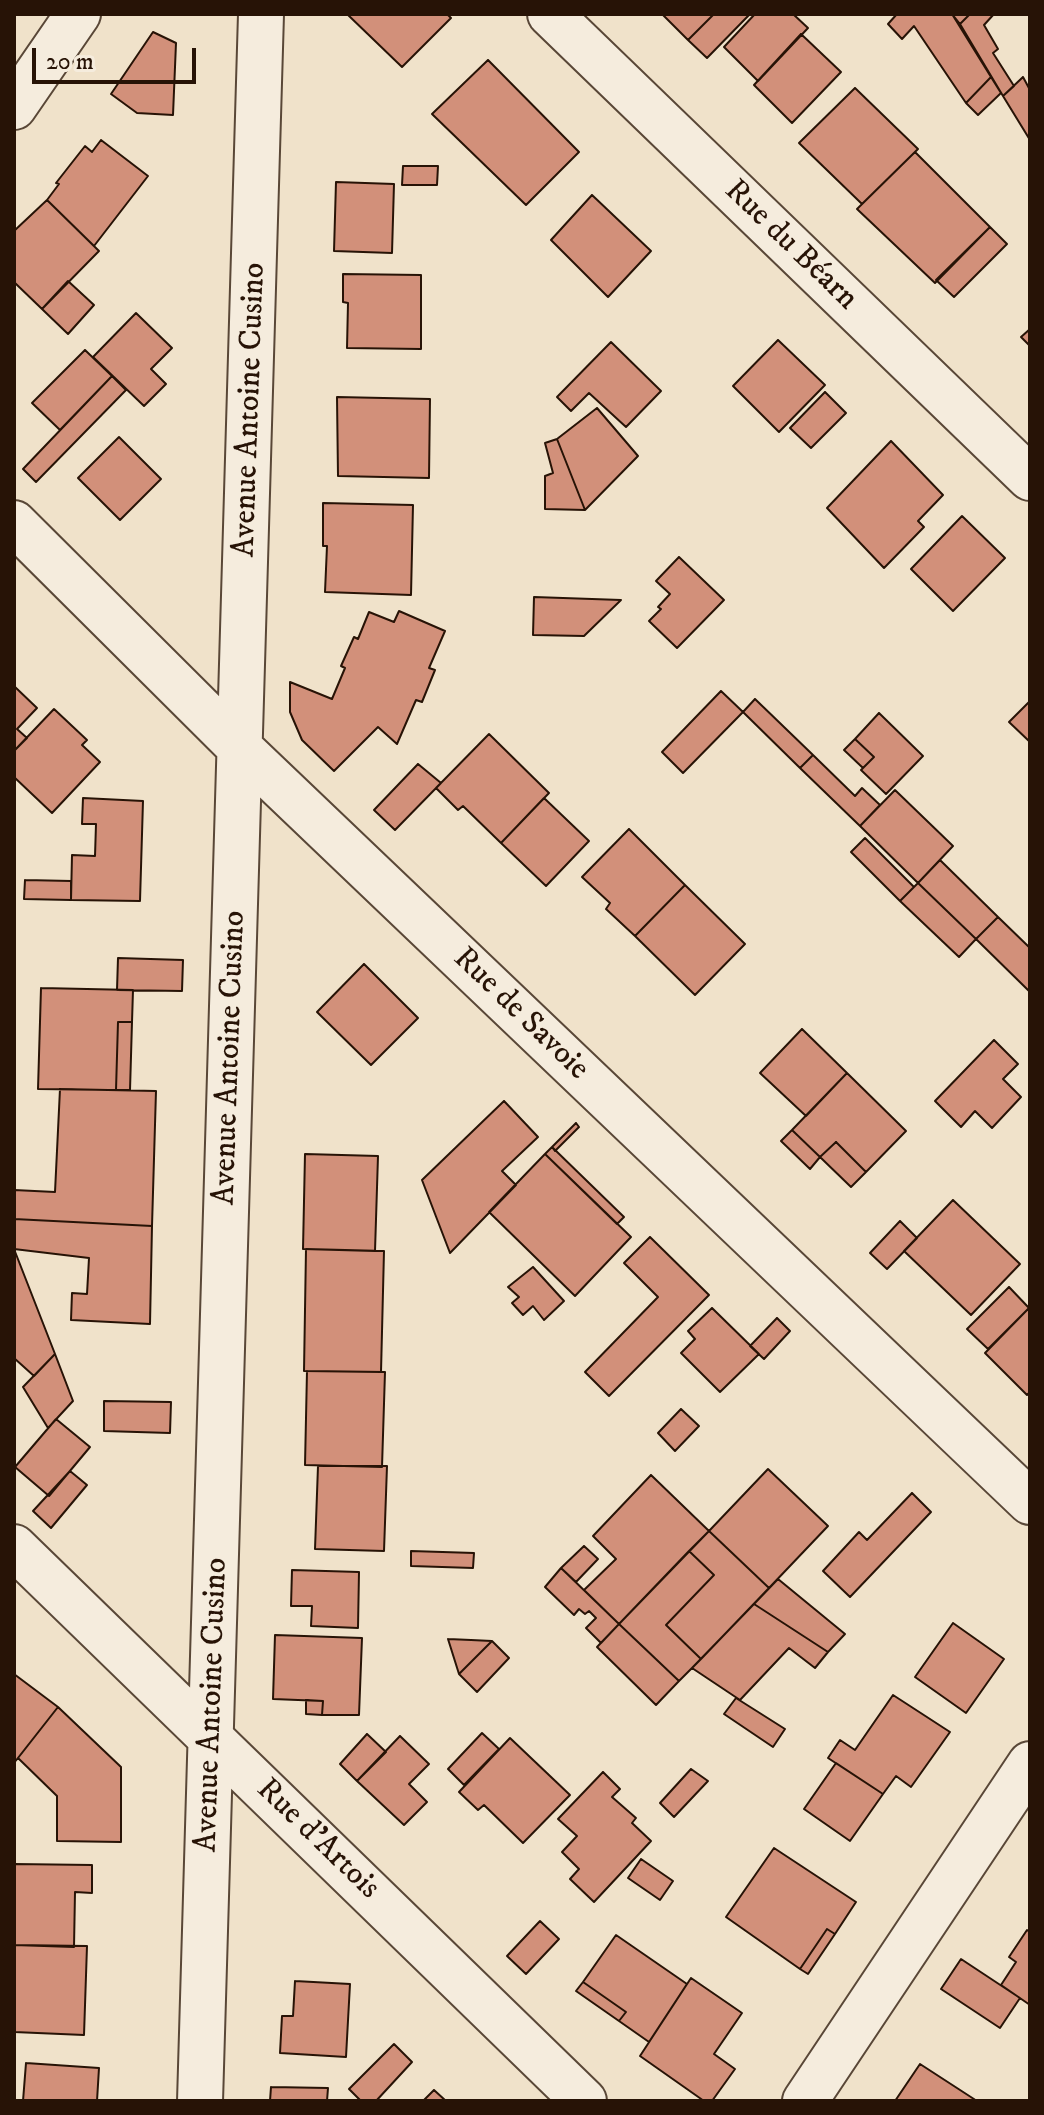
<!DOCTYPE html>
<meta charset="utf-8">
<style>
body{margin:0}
#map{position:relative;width:1044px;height:2115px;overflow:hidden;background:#f0e2ca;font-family:"IM FELL DW Pica",serif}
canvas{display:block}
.frame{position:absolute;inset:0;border:16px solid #271306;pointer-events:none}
.scale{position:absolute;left:32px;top:48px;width:164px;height:36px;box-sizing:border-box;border:4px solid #271306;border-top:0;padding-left:10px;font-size:24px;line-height:28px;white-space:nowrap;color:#271306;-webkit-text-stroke:6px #f5ecdd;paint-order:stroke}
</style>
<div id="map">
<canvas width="1044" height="2115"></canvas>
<div class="frame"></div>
<div class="scale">20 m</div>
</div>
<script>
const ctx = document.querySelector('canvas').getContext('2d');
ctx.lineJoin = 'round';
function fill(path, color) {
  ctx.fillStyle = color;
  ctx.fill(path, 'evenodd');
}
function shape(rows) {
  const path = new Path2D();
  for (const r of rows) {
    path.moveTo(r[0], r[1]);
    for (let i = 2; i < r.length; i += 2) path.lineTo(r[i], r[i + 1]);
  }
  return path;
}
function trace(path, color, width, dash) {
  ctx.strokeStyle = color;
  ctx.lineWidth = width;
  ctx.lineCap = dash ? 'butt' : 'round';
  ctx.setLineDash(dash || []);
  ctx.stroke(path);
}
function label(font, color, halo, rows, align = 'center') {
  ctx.font = font + ' "IM FELL DW Pica",serif';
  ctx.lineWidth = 6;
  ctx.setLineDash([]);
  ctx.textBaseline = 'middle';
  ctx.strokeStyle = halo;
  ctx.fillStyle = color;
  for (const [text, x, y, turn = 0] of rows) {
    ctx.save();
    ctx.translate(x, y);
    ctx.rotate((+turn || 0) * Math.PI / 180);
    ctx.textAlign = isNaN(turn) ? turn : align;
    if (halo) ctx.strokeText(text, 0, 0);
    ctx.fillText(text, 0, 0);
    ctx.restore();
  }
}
const building = shape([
 [347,14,447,14,451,18,402,67,347,14],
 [662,14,714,14,688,40,662,14],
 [714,14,750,14,707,58,688,40,714,14],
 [755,14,793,14,808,28,758,81,724,47,755,14],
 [897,14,952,14,991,77,966,103,914,26,902,39,888,24,897,14],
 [952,14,970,14,960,24,952,14],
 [970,14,994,14,984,25,998,49,993,53,1014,86,1003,96,960,24,970,14],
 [153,32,176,43,173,115,137,113,111,94,153,32],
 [801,34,841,72,792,123,754,85,801,34],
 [488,60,579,152,526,205,432,114,488,60],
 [991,77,1001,93,978,115,966,103,991,77],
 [1023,77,1030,90,1030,140,1003,96,1023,77],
 [855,88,918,149,862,204,799,143,855,88],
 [101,140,148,176,94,246,47,200,59,184,56,183,85,146,92,152,101,140],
 [915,152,990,227,935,283,857,209,915,152],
 [403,166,438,166,437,185,402,185,403,166],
 [336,182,394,184,392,253,334,251,336,182],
 [592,195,651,251,608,297,551,240,592,195],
 [47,200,99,251,42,309,14,282,14,231,47,200],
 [990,227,1007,244,954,297,936,280,990,227],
 [343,274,421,275,421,349,347,348,348,303,343,302,343,274],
 [68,281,94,305,68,334,42,309,68,281],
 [136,313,172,348,151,369,166,384,144,406,93,357,136,313],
 [1030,329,1030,346,1021,337,1030,329],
 [778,340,825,385,779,432,733,386,778,340],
 [611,342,661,391,626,427,589,393,571,411,557,397,611,342],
 [85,350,112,376,60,430,32,403,85,350],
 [112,376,126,390,36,482,23,469,112,376],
 [825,392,846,413,811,448,790,428,825,392],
 [337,397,430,399,429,478,338,476,337,397],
 [597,408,638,456,585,510,557,439,597,408],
 [119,437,161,479,120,520,78,478,119,437],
 [557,439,585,510,545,509,545,476,553,473,545,443,557,439],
 [891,441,943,495,918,521,924,527,884,568,827,508,891,441],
 [323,503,413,505,411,595,325,592,327,546,323,546,323,503],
 [962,516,1005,558,953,611,911,569,962,516],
 [679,557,724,600,677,648,649,621,661,609,658,607,670,594,656,581,679,557],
 [534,597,621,600,584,636,533,635,534,597],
 [399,611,445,631,429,668,435,670,422,702,416,700,397,744,378,727,334,771,302,740,290,712,290,682,332,699,345,668,341,666,354,637,358,639,369,612,394,622,399,611],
 [14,686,37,708,17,729,27,738,14,751,14,686],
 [721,691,743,712,683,773,662,752,721,691],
 [755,699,813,755,800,768,743,712,755,699],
 [1030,701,1030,742,1009,722,1030,701],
 [54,709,87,740,82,745,100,762,52,813,14,777,14,751,54,709],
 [879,713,923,756,886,794,861,770,874,757,855,739,879,713],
 [489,734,549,793,501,843,463,806,458,810,436,788,489,734],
 [855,739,874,757,863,768,844,750,855,739],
 [813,755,855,796,862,788,880,805,860,826,800,768,813,755],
 [418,764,441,783,395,830,374,810,418,764],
 [895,790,953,846,918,883,860,826,895,790],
 [83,798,143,801,140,901,71,900,72,855,95,856,96,824,82,824,83,798],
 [544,798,589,841,546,886,501,843,544,798],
 [629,829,685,885,635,936,606,909,610,903,582,877,629,829],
 [865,838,914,887,900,901,851,852,865,838],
 [940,860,998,917,976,939,918,883,940,860],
 [25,880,71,881,71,900,24,899,25,880],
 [918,883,976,939,959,957,900,901,918,883],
 [685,885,745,944,695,995,635,936,685,885],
 [998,917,1030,948,1030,992,976,939,998,917],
 [118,958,183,960,182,991,117,990,118,958],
 [364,964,418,1018,371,1065,317,1012,364,964],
 [41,988,133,990,132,1022,118,1022,116,1090,38,1089,41,988],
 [118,1022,132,1022,130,1090,116,1090,118,1022],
 [802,1029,847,1073,806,1116,760,1073,802,1029],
 [994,1040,1018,1064,1003,1079,1021,1097,992,1128,975,1111,961,1127,935,1101,994,1040],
 [847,1073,906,1131,866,1172,836,1142,820,1157,792,1130,847,1073],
 [60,1089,156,1091,152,1226,14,1219,14,1190,55,1192,60,1089],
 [504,1101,538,1137,502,1171,516,1185,450,1253,422,1180,504,1101],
 [576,1123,579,1127,555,1151,552,1147,576,1123],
 [792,1130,820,1157,810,1169,781,1141,792,1130],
 [836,1142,866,1172,851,1187,820,1157,836,1142],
 [552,1147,624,1217,617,1224,545,1154,552,1147],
 [305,1154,378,1156,375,1251,303,1249,305,1154],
 [545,1154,631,1237,575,1296,489,1212,545,1154],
 [953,1200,1020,1264,971,1315,904,1251,953,1200],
 [14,1219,152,1226,150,1324,71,1320,72,1293,87,1294,89,1258,14,1249,14,1219],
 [900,1221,917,1238,887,1269,870,1253,900,1221],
 [650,1237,709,1295,609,1396,585,1372,658,1297,624,1263,650,1237],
 [14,1249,55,1354,34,1376,14,1358,14,1249],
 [306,1249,384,1251,381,1372,304,1371,306,1249],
 [533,1267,564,1301,544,1320,533,1306,523,1315,512,1303,519,1297,508,1287,533,1267],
 [1009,1287,1029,1308,988,1349,967,1329,1009,1287],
 [712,1308,759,1354,720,1392,681,1353,695,1339,688,1331,712,1308],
 [1029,1308,1030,1392,1027,1395,985,1353,1029,1308],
 [777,1318,790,1331,764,1359,750,1346,777,1318],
 [55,1354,73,1401,48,1428,23,1387,55,1354],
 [307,1371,385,1372,382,1467,305,1465,307,1371],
 [104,1401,171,1402,170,1433,104,1431,104,1401],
 [681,1409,699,1426,675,1451,658,1433,681,1409],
 [56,1419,90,1447,49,1496,15,1467,56,1419],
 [318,1466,387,1466,384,1551,315,1549,318,1466],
 [768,1469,828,1526,769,1588,709,1531,768,1469],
 [70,1471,87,1485,51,1528,33,1511,70,1471],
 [651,1475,709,1531,619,1624,584,1590,616,1559,593,1536,651,1475],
 [912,1493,931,1512,850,1597,823,1571,859,1532,867,1540,912,1493],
 [709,1531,769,1588,701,1659,666,1625,714,1575,689,1551,709,1531],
 [584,1546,598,1559,576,1582,561,1568,584,1546],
 [411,1551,474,1553,473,1568,411,1566,411,1551],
 [689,1551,714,1575,666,1625,701,1659,679,1681,619,1624,689,1551],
 [561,1568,619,1624,601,1643,586,1628,596,1618,589,1611,585,1614,579,1609,574,1615,545,1587,561,1568],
 [292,1570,359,1572,358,1628,311,1626,312,1606,291,1606,292,1570],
 [778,1579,845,1634,828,1652,754,1604,778,1579],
 [754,1604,828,1652,815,1668,789,1648,740,1700,692,1668,754,1604],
 [953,1623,1004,1659,966,1713,915,1677,953,1623],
 [619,1624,679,1681,656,1705,597,1647,619,1624],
 [275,1635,362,1638,359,1715,322,1715,323,1701,273,1699,275,1635],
 [448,1639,471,1640,492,1641,459,1674,448,1639],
 [492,1641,509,1658,477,1692,459,1674,492,1641],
 [14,1674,58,1707,14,1763,14,1674],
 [893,1695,950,1732,911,1787,896,1776,883,1794,828,1758,840,1740,855,1750,893,1695],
 [736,1698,785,1729,773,1747,724,1714,736,1698],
 [306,1700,323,1701,322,1715,306,1714,306,1700],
 [58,1707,121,1767,121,1842,57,1841,57,1796,18,1758,58,1707],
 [482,1733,499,1749,464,1785,448,1769,482,1733],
 [367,1734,386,1752,357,1781,340,1764,367,1734],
 [400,1736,429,1764,409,1784,427,1802,404,1825,357,1781,400,1736],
 [510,1738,570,1795,523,1843,484,1805,478,1810,459,1792,510,1738],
 [836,1763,883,1794,850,1841,804,1809,836,1763],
 [691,1769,708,1781,674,1817,660,1803,691,1769],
 [603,1772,620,1789,612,1797,636,1818,632,1823,651,1841,594,1902,570,1879,579,1869,562,1852,577,1836,558,1819,603,1772],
 [774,1848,856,1902,835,1934,827,1929,800,1969,726,1917,774,1848],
 [641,1859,673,1881,660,1900,628,1878,641,1859],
 [14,1864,92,1865,92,1893,75,1892,74,1947,14,1945,14,1864],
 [540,1921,559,1939,526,1974,507,1956,540,1921],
 [827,1929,835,1934,808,1974,800,1969,827,1929],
 [1027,1930,1030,1932,1030,2005,1001,1985,1016,1962,1009,1957,1027,1930],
 [616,1935,687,1984,649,2042,619,2021,626,2012,583,1982,616,1935],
 [14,1945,87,1946,84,2035,14,2032,14,1945],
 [961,1959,1020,1998,1000,2028,941,1989,961,1959],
 [691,1978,742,2013,714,2054,735,2069,712,2101,704,2101,640,2056,691,1978],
 [295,1981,350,1984,346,2057,280,2053,282,2016,293,2016,295,1981],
 [583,1982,626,2012,619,2021,576,1991,583,1982],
 [394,2044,412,2062,376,2101,361,2101,349,2089,394,2044],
 [26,2063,99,2068,97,2101,23,2101,26,2063],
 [920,2064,977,2101,895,2101,920,2064],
 [271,2087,328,2088,327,2101,270,2101,271,2087],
 [434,2090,446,2101,423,2101,434,2090]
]);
const street = shape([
 [550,14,1030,478],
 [14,107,78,14],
 [14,523,239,747,1030,1502],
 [14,1547,584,2101],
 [200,2101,261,14],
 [805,2101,1030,1764]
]);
const streetNames = [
 ["Rue du Béarn",790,246,44],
 ["Avenue Antoine Cusino",251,410,-88],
 ["Rue de Savoie",520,1015,44],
 ["Avenue Antoine Cusino",231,1058,-88],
 ["Avenue Antoine Cusino",213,1705,-88],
 ["Rue d'Artois",317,1840,44]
];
fill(building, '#d2907a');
trace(building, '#271306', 2);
trace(street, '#594737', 48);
trace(street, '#f5ecdd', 44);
label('32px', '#271306', '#f5ecdd', streetNames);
</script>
